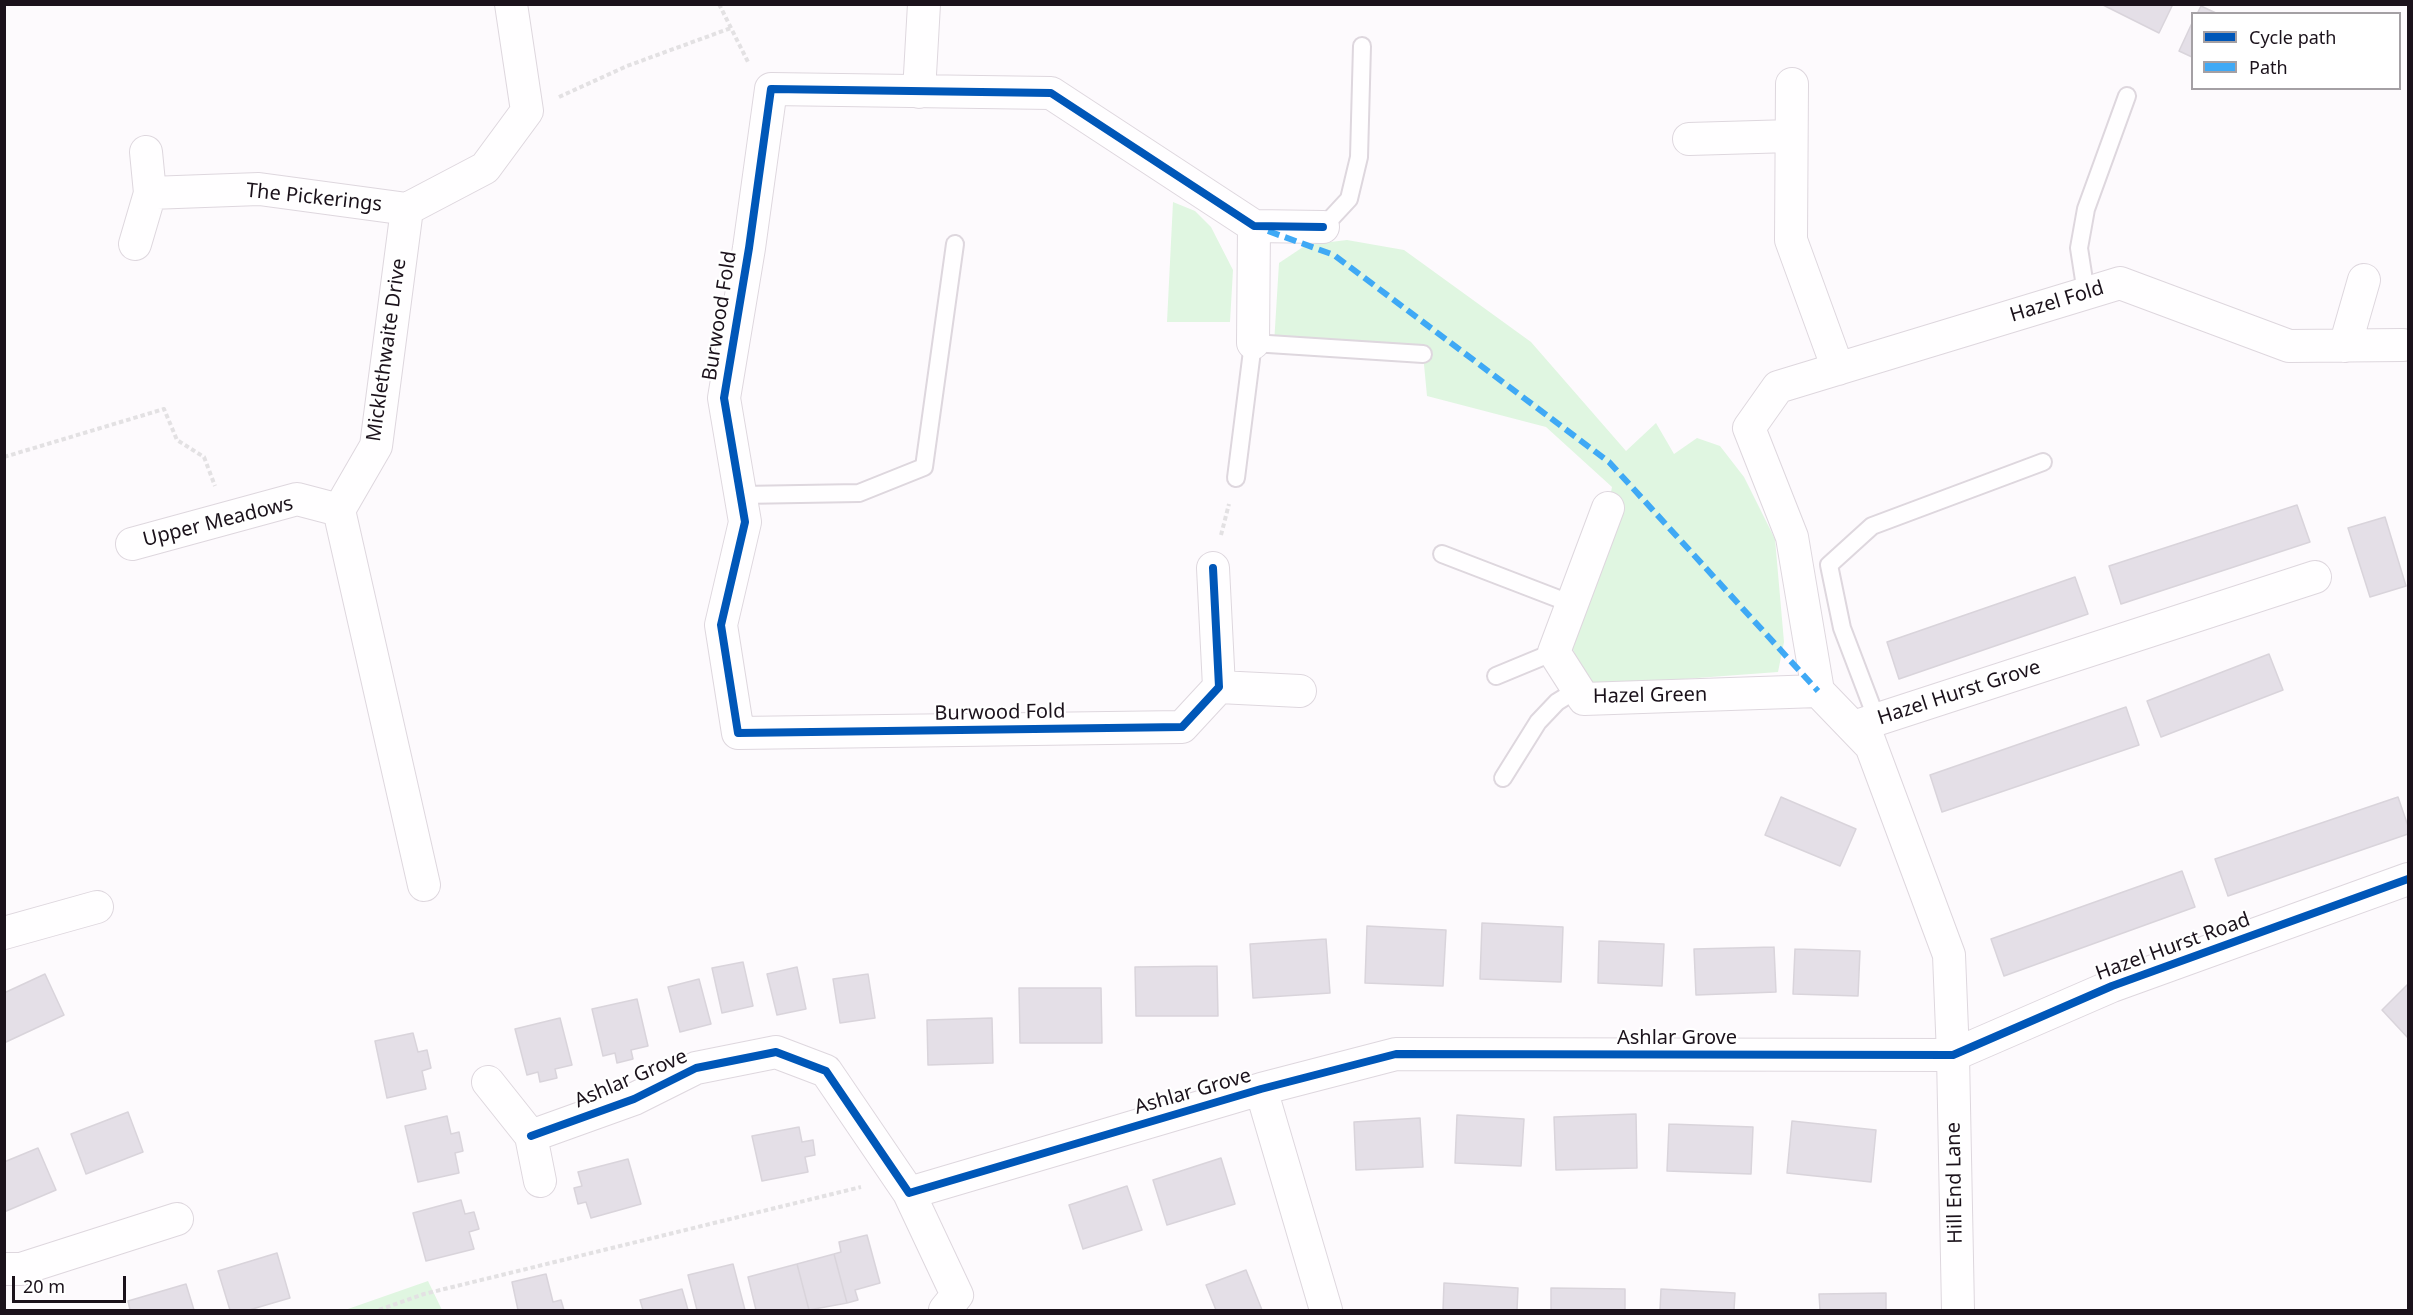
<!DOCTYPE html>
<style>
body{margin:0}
#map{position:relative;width:2413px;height:1315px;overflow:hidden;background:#fdfafd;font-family:"Noto Sans",sans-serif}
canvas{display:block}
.frame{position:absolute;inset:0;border:6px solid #1b121b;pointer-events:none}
.legend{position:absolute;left:2191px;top:12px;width:210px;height:78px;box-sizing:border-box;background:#fff;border:2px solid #a4a0a4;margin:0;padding:8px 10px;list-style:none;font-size:18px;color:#1b121b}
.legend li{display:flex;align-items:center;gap:12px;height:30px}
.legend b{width:30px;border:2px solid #a4a0a4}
.scale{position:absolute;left:12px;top:1276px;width:114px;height:27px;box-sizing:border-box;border:3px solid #1b121b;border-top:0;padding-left:8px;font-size:18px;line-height:21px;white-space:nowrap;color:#1b121b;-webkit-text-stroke:4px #fff;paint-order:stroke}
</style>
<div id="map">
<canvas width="2413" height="1315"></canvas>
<div class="frame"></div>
<ul class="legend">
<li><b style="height:8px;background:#0057b8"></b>Cycle path</li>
<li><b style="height:8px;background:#3fa9f5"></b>Path</li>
</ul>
<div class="scale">20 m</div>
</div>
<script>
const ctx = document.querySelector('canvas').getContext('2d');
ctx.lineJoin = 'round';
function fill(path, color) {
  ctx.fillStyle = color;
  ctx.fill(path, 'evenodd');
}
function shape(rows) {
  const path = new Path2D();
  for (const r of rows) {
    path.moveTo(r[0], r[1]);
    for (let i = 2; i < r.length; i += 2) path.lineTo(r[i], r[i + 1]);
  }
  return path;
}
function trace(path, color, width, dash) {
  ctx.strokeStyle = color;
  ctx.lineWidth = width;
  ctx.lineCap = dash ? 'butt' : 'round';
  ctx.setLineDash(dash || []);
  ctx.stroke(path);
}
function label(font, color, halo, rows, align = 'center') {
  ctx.font = font + ' "Noto Sans",sans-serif';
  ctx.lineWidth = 4.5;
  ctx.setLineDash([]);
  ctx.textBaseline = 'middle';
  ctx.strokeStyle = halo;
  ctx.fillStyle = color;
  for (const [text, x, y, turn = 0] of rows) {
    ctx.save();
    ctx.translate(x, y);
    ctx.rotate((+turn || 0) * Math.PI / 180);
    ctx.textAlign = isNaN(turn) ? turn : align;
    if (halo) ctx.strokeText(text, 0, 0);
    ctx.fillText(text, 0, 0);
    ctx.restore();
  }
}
const green = shape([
 [1173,202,1195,211,1211,227,1233,270,1230,322,1167,322],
 [1347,240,1404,250,1531,342,1626,451,1656,423,1674,454,1697,438,1720,446,1744,477,1775,539,1784,642,1778,672,1589,686,1563,627,1608,508,1612,487,1546,427,1427,396,1423,354,1274,344,1279,263,1306,245],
 [428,1281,442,1310,345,1310]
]);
const building = shape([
 [2101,4,2173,4,2159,33,2101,4],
 [2201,6,2218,14,2197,14,2201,6],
 [2192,23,2192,57,2179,51,2192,23],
 [2297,505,2310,542,2121,604,2109,566,2297,505],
 [2385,517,2406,586,2370,597,2348,528,2385,517],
 [2075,577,2088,614,1899,679,1887,642,2075,577],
 [2269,654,2283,690,2161,737,2147,701,2269,654],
 [2126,707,2139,745,1942,812,1930,775,2126,707],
 [1781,797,1856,829,1840,866,1765,835,1781,797],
 [2398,797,2408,826,2408,834,2228,896,2215,859,2398,797],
 [2182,871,2195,907,2004,976,1991,939,2182,871],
 [1482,923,1563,927,1561,982,1480,979,1482,923],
 [1367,926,1446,930,1443,986,1365,983,1367,926],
 [1326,939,1330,993,1253,998,1250,944,1326,939],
 [1599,941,1664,944,1662,986,1598,983,1599,941],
 [1774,947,1776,992,1696,995,1694,949,1774,947],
 [1795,949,1860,951,1858,996,1793,994,1795,949],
 [743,962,753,1006,722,1013,712,968,743,962],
 [1217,966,1218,1016,1136,1016,1135,967,1217,966],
 [797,967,806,1009,777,1015,767,974,797,967],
 [45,974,64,1015,4,1043,4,993,45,974],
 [868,974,875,1018,840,1023,833,979,868,974],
 [699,979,711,1024,680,1032,668,987,699,979],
 [2408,984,2408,1038,2382,1010,2408,984],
 [1019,988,1101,988,1102,1043,1020,1043,1019,988],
 [637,999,648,1046,631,1050,633,1059,617,1063,615,1053,603,1056,592,1009,637,999],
 [560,1018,572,1065,555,1069,557,1078,540,1082,538,1072,527,1075,515,1029,560,1018],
 [992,1018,993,1063,928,1065,927,1020,992,1018],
 [413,1033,418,1052,427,1050,431,1068,422,1071,426,1089,387,1098,375,1041,413,1033],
 [128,1112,143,1152,86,1174,71,1134,128,1112],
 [1636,1114,1637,1168,1556,1170,1554,1117,1636,1114],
 [1457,1115,1524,1119,1521,1166,1455,1163,1457,1115],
 [447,1116,451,1134,459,1132,463,1151,455,1153,459,1173,418,1182,405,1126,447,1116],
 [1420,1118,1423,1167,1356,1170,1354,1122,1420,1118],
 [1792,1121,1876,1130,1871,1182,1787,1173,1792,1121],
 [1669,1124,1753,1127,1751,1174,1667,1171,1669,1124],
 [799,1127,802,1142,813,1140,815,1155,805,1157,808,1172,762,1181,752,1136,799,1127],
 [38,1148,56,1190,4,1212,4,1162,38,1148],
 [1221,1158,1235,1204,1167,1225,1153,1180,1221,1158],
 [628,1159,641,1204,591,1218,586,1202,578,1204,574,1188,582,1186,578,1172,628,1159],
 [1127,1186,1142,1230,1083,1249,1069,1205,1127,1186],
 [461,1200,465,1214,474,1212,479,1229,469,1232,474,1249,426,1261,413,1213,461,1200],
 [867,1235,880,1283,855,1290,858,1300,847,1303,834,1254,841,1252,839,1242,867,1235],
 [277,1253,290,1298,249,1310,230,1310,218,1271,277,1253],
 [834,1254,847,1303,809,1310,797,1264,834,1254],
 [733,1264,745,1310,697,1310,688,1275,733,1264],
 [797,1264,809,1310,756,1310,748,1277,797,1264],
 [1246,1270,1262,1310,1216,1310,1206,1285,1246,1270],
 [546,1274,553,1302,561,1300,564,1310,518,1310,512,1282,546,1274],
 [1444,1283,1518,1288,1517,1310,1443,1310,1444,1283],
 [186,1284,194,1310,130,1310,128,1301,186,1284],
 [1551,1288,1625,1289,1625,1310,1551,1310,1551,1288],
 [682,1289,688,1310,643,1310,640,1300,682,1289],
 [1661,1289,1735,1293,1734,1310,1660,1310,1661,1289],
 [1886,1293,1886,1310,1820,1310,1819,1294,1886,1293]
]);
const path = shape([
 [719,4,749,64],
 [559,97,627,66,731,28],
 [4,457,164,409,177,440,204,457,215,486],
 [1221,535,1229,504],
 [379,1310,424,1294,861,1187]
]);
const lane = shape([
 [1323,227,1349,199,1359,157,1362,46],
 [2086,293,2079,248,2086,209,2127,96],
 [1236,478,1253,343,1423,354],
 [741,495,859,493,924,467,955,244],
 [1442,554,1572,604],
 [1496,676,1554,652],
 [1877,720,1842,628,1829,565,1872,526,2043,462],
 [1503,778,1538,722,1557,702,1578,689]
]);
const street = shape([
 [1792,84,1791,240,1838,369],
 [919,92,924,4],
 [1689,139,1791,136],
 [150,193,259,189,407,209],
 [135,244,150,193,146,152],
 [1253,343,1254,226],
 [2345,346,2364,280],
 [1608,508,1554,652,1584,699,1818,691],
 [132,544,297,499,339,510],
 [1213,568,1219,687,1182,727,738,733,721,625,745,522,724,398,749,248,771,89,1051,93,1254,226,1323,227],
 [1219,687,1300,691],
 [1871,746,1818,691,1792,537,1749,428,1778,387,2120,283,2289,346,2403,345],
 [424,885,339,510,376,446,407,209,485,168,527,111,511,4],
 [4,933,97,907],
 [488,1082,531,1136,540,1181],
 [1261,1089,1326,1310],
 [531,1136,634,1099,696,1068,776,1052,826,1071,909,1193,1261,1089,1396,1054,1953,1055,2112,986,2408,879],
 [909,1193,957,1295,945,1310],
 [4,1269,21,1269,177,1219],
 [1958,1310,1953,1055,1949,955,1863,724,2315,577]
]);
const quiet = shape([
 [1268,231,1334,255,1609,462,1818,691]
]);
const cycleway = shape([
 [1213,568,1219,687,1182,727,738,733,721,625,745,522,724,398,749,248,771,89,1051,93,1254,226,1323,227],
 [531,1136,634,1099,696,1068,776,1052,826,1071,909,1193,1261,1089,1396,1054,1953,1055,2112,986,2408,879]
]);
const streetNames = [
 ["The Pickerings",314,198,6],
 ["Hazel Fold",2057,302,-17],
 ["Burwood Fold",720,316,-81],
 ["Micklethwaite Drive",387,350,-82],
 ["Upper Meadows",218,522,-14],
 ["Hazel Hurst Grove",1959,693,-18],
 ["Hazel Green",1650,696,-1],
 ["Burwood Fold",1000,713,-1],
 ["Hazel Hurst Road",2173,947,-20],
 ["Ashlar Grove",1677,1038],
 ["Ashlar Grove",631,1079,-23],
 ["Ashlar Grove",1193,1092,-16],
 ["Hill End Lane",1955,1183,-91]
];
fill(green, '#e0f6e1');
fill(building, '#e4dfe7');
trace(building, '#d9d4db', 1.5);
trace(lane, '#ded7de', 20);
trace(street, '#ded7de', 34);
trace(path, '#e3e1e3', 4, [4.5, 3]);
trace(lane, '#fffeff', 16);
trace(street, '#fffeff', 32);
trace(quiet, '#3fa9f5', 6, [12, 6]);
trace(cycleway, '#0057b8', 8);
label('20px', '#1b121b', '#fff', streetNames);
</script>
